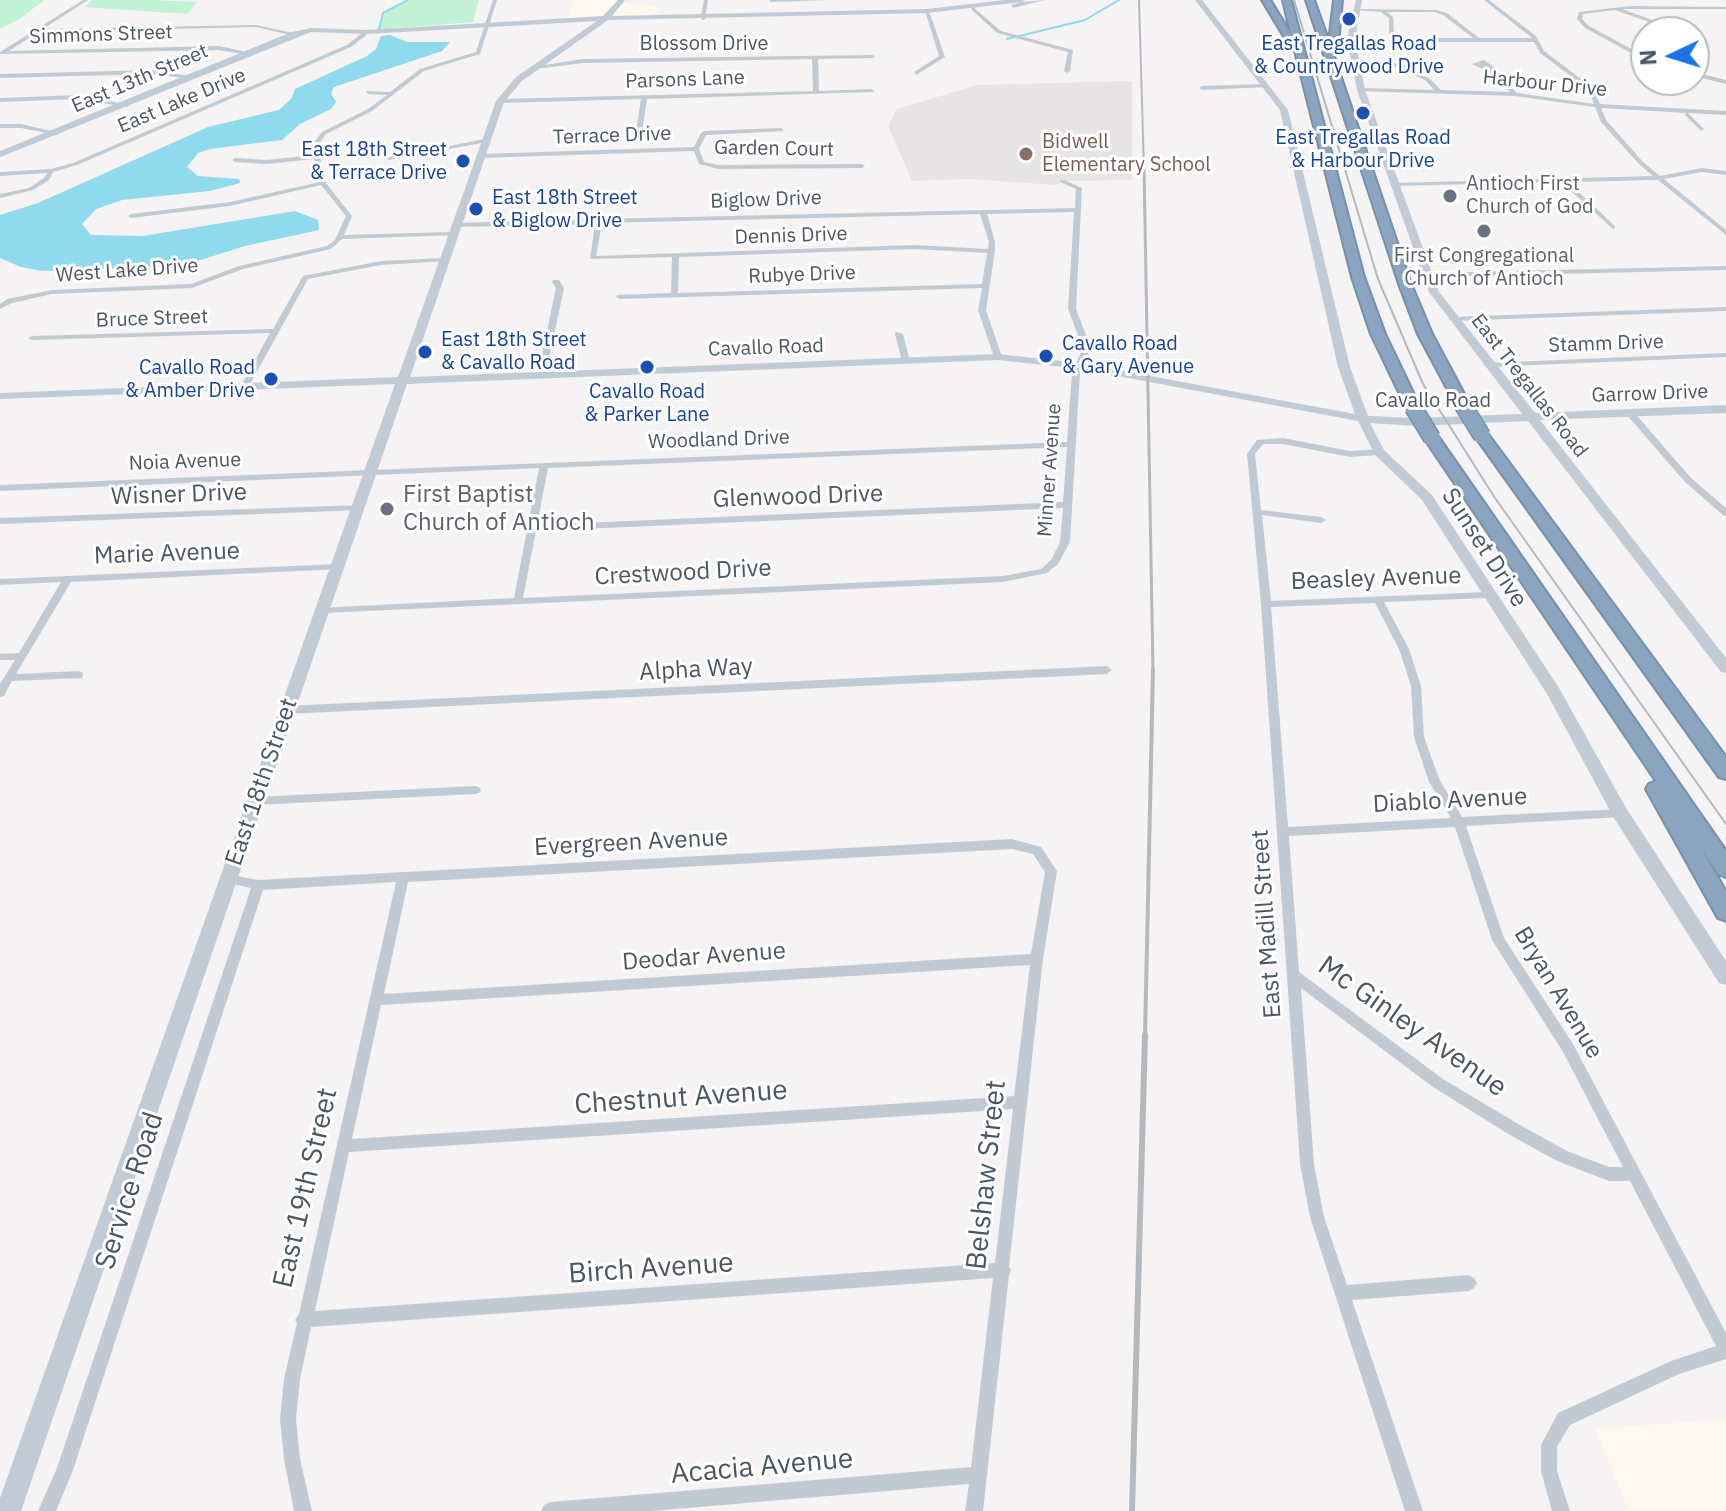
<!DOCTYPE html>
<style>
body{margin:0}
#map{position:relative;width:1726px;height:1511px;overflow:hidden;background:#f5f3f3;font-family:"IBM Plex Sans",sans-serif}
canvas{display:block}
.north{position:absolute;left:1630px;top:16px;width:80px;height:80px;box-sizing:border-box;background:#fff;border:2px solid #b7bbc0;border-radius:50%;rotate:266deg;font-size:22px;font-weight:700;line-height:32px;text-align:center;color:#4a5661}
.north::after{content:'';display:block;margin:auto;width:28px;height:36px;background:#1a73e8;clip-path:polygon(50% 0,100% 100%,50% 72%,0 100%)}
</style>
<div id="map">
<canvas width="1726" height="1511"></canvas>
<div class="north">N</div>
</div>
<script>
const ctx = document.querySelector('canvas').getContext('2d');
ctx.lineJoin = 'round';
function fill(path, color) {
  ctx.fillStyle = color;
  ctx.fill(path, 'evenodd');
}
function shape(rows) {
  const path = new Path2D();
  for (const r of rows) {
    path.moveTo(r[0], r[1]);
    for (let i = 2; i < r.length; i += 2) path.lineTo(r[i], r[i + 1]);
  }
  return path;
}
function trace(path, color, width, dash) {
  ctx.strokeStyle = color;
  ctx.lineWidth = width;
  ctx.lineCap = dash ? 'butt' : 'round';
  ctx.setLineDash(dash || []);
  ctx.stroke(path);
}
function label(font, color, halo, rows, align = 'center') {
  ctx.font = font + ' "IBM Plex Sans",sans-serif';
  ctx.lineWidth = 6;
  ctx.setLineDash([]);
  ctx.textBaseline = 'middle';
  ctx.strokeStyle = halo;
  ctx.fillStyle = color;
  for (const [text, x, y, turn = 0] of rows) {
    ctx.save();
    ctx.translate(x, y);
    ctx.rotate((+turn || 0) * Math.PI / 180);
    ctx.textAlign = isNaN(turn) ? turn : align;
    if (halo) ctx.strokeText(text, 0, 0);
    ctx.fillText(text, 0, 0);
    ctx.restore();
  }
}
const commercial = shape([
 [573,0,609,0,661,7,652,16,566,20],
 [1726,1419,1726,1511,1629,1511,1595,1429]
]);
const education = shape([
 [1132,81,1132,180,1063,181,1056,185,968,179,912,181,888,126,897,109,977,85]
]);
const green = shape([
 [0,0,44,0,20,19,0,29],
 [92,0,153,0,197,2,187,14,84,7],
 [407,0,479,0,473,22,376,30,384,12]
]);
const water = shape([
 [390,35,407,42,450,42,442,51,334,87,331,93,336,102,331,109,300,124,282,140,210,149,198,153,187,167,198,176,239,179,240,183,210,191,122,200,96,209,82,224,91,235,143,236,295,211,318,220,319,230,245,246,182,266,42,271,21,267,0,258,0,215,38,203,208,127,279,110,291,99,295,89,367,56,376,49,381,36]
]);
const stream = shape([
 [379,29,383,13,408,0],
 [1007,39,1085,20,1119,0]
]);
const street = shape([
 [83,0,88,0,43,29,256,25,298,34,295,36,256,27,38,32,9,51,219,46,251,53,248,55,219,50,0,54,0,52,83,0],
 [493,0,497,0,480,54,424,71,372,111,326,134,321,141,320,157,326,183,352,216,344,235,452,232,455,234,454,235,342,239,331,249,243,269,192,288,52,294,12,303,0,309,0,304,7,299,52,290,191,284,239,266,327,246,335,240,346,216,321,185,230,206,131,218,128,216,131,214,230,202,320,182,314,159,267,164,235,162,232,160,235,158,267,160,314,155,315,141,322,132,368,109,387,95,368,94,366,91,390,92,420,69,476,52,493,0],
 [704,0,708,0,705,19,703,20,701,19,704,0],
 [769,0,828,0,771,2,769,0],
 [1484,0,1489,0,1536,36,1544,51,1593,88,1600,104,1726,111,1726,115,1688,113,1704,129,1701,131,1685,115,1686,113,1601,108,1606,120,1643,162,1660,176,1702,168,1726,171,1726,175,1702,172,1664,179,1726,230,1726,235,1658,180,1568,182,1615,226,1615,228,1613,229,1561,182,1393,186,1392,185,1395,183,1653,176,1639,164,1601,122,1595,107,1515,96,1359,91,1361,88,1434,90,1425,80,1392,66,1394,63,1411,66,1415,72,1429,78,1441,90,1510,92,1489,72,1472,64,1484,60,1494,67,1494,71,1517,93,1594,104,1589,90,1540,53,1534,42,1399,42,1389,34,1389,18,1381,12,1353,10,1355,9,1435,10,1447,13,1479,38,1532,38,1484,0],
 [1387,12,1435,12,1443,15,1473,38,1400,38,1394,34,1393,17,1387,12],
 [1630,6,1726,7,1726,9,1622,9,1685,32,1677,32,1615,10,1583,14,1582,19,1589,26,1646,57,1646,61,1585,28,1577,19,1579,12,1630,6],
 [973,7,1001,31,1073,50,1070,71,1067,73,1064,71,1068,52,997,33,971,9,973,7],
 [927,10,929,11,945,57,916,75,914,72,939,56,925,11,927,10],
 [365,31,370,32,351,47,77,165,53,172,49,180,33,190,0,198,0,194,29,188,44,178,47,173,0,176,0,172,51,169,73,163,347,45,365,31],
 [873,55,875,58,818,59,819,91,872,89,874,92,647,99,642,132,639,134,636,132,641,99,500,103,497,101,500,99,813,91,812,59,583,63,535,69,532,67,583,59,873,55],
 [152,70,195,77,192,79,152,74,0,78,0,74,152,70],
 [1694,72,1726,80,1726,84,1694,76,1694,72],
 [1670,80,1686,80,1676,82,1676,87,1661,90,1647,84,1670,80],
 [1266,84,1268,87,1202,90,1199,88,1202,86,1266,84],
 [78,95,130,105,127,107,78,99,0,102,0,98,78,95],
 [0,124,21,124,60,133,57,135,21,128,0,128,0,124],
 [781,128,784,130,783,131,706,135,699,149,704,162,718,165,862,164,865,166,862,168,718,169,699,164,694,151,480,158,477,156,480,154,694,147,701,133,704,131,781,128],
 [485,139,488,141,487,142,389,160,386,158,485,139],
 [1060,180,1064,180,1082,188,1076,309,1091,348,1080,372,1070,542,1058,564,1047,573,1003,582,323,613,320,612,318,610,320,608,514,598,539,468,0,491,0,485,1067,442,1072,372,1083,348,1068,309,1074,212,987,214,995,242,995,251,986,310,1002,357,998,359,994,357,978,310,982,288,620,299,616,297,617,295,671,293,672,257,590,259,595,224,455,227,452,225,455,223,599,219,1075,208,1076,189,1060,182,1060,180],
 [980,214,989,242,988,249,915,245,596,256,602,223,980,214],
 [915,249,987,253,982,284,678,293,679,257,915,249],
 [1067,447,1063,502,537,525,548,468,1067,447],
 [1063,508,1060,542,1051,560,1041,569,1003,576,523,598,536,531,1063,508],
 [444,258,447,260,446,261,381,265,308,279,249,386,245,388,241,386,270,333,32,340,28,338,32,336,273,329,303,276,381,261,444,258],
 [1726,266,1726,270,1428,277,1424,275,1428,273,1726,266],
 [553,280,559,280,564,288,546,374,542,376,538,374,556,288,552,282,553,280],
 [1726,307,1726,311,1452,321,1448,319,1452,317,1726,307],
 [896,332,903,334,910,361,909,363,902,361,895,334,896,332],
 [1726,353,1726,357,1487,367,1483,365,1487,363,1726,353],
 [1626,410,1632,410,1691,478,1726,508,1726,516,1723,515,1685,482,1626,414,1626,410],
 [1283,438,1350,451,1379,449,1383,452,1379,455,1350,457,1283,444,1263,444,1255,454,1261,510,1321,517,1326,520,1321,523,1262,515,1271,601,1487,592,1492,595,1487,598,1384,602,1409,649,1421,686,1424,737,1440,781,1462,817,1620,809,1624,810,1626,813,1624,816,1620,817,1466,826,1504,938,1573,1044,1726,1333,1726,1359,1679,1374,1570,1425,1557,1447,1557,1471,1570,1511,1552,1511,1541,1471,1541,1445,1558,1413,1671,1361,1716,1346,1630,1181,1609,1181,1557,1161,1510,1135,1433,1087,1301,988,1314,1164,1324,1217,1347,1285,1469,1275,1474,1278,1477,1283,1474,1288,1469,1291,1352,1300,1423,1511,1405,1511,1310,1217,1300,1164,1261,604,1247,454,1257,440,1283,438],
 [1375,603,1399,649,1411,686,1414,737,1429,782,1451,818,1288,827,1271,607,1375,603],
 [1455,827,1492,940,1563,1052,1623,1167,1609,1167,1567,1151,1520,1125,1443,1079,1299,972,1289,836,1455,827],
 [359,505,363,508,362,510,0,524,0,518,359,505],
 [337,564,340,565,342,567,340,569,71,582,16,674,78,671,82,672,83,675,82,678,12,681,4,696,0,697,0,684,15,660,0,660,0,654,19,653,61,582,0,585,0,579,337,564],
 [1107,666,1112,670,1107,674,287,714,282,710,287,706,1107,666],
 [475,786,479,787,481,790,479,793,475,794,255,805,251,804,249,801,251,798,255,797,475,786],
 [1012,839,1041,847,1057,871,1043,959,1009,1267,1011,1270,1009,1275,983,1511,965,1511,969,1484,652,1511,541,1511,544,1505,550,1502,971,1467,993,1278,311,1327,300,1379,296,1419,300,1459,312,1511,294,1511,284,1459,280,1419,284,1379,297,1323,295,1320,299,1314,396,882,263,890,73,1470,56,1511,38,1511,57,1468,251,888,223,882,221,879,223,876,227,874,258,880,1012,839],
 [1012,849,1033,854,1045,872,1031,954,384,994,408,882,1012,849],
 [1030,965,1014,1096,352,1139,381,1005,1030,965],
 [1013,1109,995,1263,315,1311,349,1152,1013,1109]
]);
const secondary = shape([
 [618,0,625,0,612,16,927,9,1004,0,1025,0,1022,2,1045,0,1013,8,1011,5,1022,2,927,13,608,20,522,81,504,102,410,377,998,354,1080,363,1355,414,1338,367,1280,110,1195,0,1202,0,1288,110,1350,367,1368,416,1417,418,1522,414,1429,292,1357,90,1347,39,1356,0,1362,0,1355,39,1365,90,1439,292,1535,413,1726,405,1726,413,1540,420,1726,658,1726,673,1721,672,1528,421,1417,426,1370,423,1384,450,1432,495,1559,688,1626,808,1726,961,1726,985,1719,983,1614,818,1547,694,1422,500,1375,455,1358,421,1080,369,998,360,407,384,21,1511,0,1511,0,1498,395,384,0,399,0,393,398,377,496,101,516,77,597,21,367,34,311,32,3,156,0,157,0,151,292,32,311,28,367,30,603,16,618,0]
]);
const highway = shape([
 [1262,0,1270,0,1291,34,1283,0,1291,0,1364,277,1385,334,1420,407,1418,410,1413,411,1406,407,1371,334,1352,277,1293,43,1288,43,1262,0],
 [1306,0,1314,0,1329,42,1334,0,1342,0,1338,43,1333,54,1411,284,1432,334,1470,405,1468,408,1463,409,1456,405,1418,334,1399,284,1306,0],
 [1482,431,1487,433,1726,757,1726,779,1719,777,1477,439,1474,436,1482,431],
 [1432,433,1437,435,1726,851,1726,877,1718,874,1700,846,1726,892,1726,921,1718,918,1646,789,1649,784,1656,781,1424,438,1432,433]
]);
const tram = shape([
 [1294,0,1378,279,1423,384,1495,498,1726,824]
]);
const railFar3 = shape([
 [1139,0,1144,170]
]);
const railFar2 = shape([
 [1144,168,1153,671]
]);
const railFar1 = shape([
 [1145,1037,1153,669]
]);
const rail = shape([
 [1132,1511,1145,1035]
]);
const highwayBridge = shape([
 [1463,405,1482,436],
 [1413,407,1432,438]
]);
const markers = [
 [1349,19,8,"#1a4fb4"],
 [1363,113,8,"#1a4fb4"],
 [1026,154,8,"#8d6e63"],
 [463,161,8,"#1a4fb4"],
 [1450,196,8,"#6b7280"],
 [476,209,8,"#1a4fb4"],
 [1484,231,8,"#6b7280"],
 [425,352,8,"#1a4fb4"],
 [1046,356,8,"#1a4fb4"],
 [647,367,8,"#1a4fb4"],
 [271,379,8,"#1a4fb4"],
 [387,509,8,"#6b7280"]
];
const farStreetnames = [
 ["Simmons Street",101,35,-2],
 ["Blossom Drive",704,44],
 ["East 13th Street",140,79,-23],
 ["Parsons Lane",685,80,-2],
 ["Harbour Drive",1545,84,6],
 ["East Lake Drive",182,101,-23],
 ["Terrace Drive",612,136,-2],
 ["Garden Court",774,149,1],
 ["Biglow Drive",766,200,-2],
 ["Dennis Drive",791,236,-2],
 ["West Lake Drive",127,271,-4],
 ["Rubye Drive",802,275,-2],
 ["Bruce Street",152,319,-2],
 ["Stamm Drive",1606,344,-2],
 ["Cavallo Road",766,348,-2],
 ["East Tregallas Road",1529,386,52],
 ["Garrow Drive",1650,394,-2],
 ["Cavallo Road",1433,401],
 ["Woodland Drive",719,440,-2],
 ["Noia Avenue",185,462,-2],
 ["Minner Avenue",1050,470,-86]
];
const farTransitnames = [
 ["East Tregallas Road",1349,44],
 ["& Countrywood Drive",1349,67],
 ["East Tregallas Road",1363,138],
 ["& Harbour Drive",1363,161],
 ["East 18th Street",447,150,"right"],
 ["& Terrace Drive",447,173,"right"],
 ["East 18th Street",492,198,"left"],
 ["& Biglow Drive",492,221,"left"],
 ["East 18th Street",441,340,"left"],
 ["& Cavallo Road",441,363,"left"],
 ["Cavallo Road",1062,344,"left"],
 ["& Gary Avenue",1062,367,"left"],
 ["Cavallo Road",255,368,"right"],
 ["& Amber Drive",255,391,"right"],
 ["Cavallo Road",647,392],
 ["& Parker Lane",647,415]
];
const farEducationnames = [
 ["Bidwell",1042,142],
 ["Elementary School",1042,165]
];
const farWorshipnames = [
 ["Antioch First",1466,184],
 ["Church of God",1466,207],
 ["First Congregational",1484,256,"center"],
 ["Church of Antioch",1484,279,"center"]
];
const streetNames = [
 ["Wisner Drive",179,495,-2],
 ["Glenwood Drive",798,497,-2],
 ["Sunset Drive",1484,548,57],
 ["Marie Avenue",167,554,-2],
 ["Crestwood Drive",683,573,-3],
 ["Beasley Avenue",1376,579,-2],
 ["Alpha Way",696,670,-3],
 ["East 18th Street",262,782,-71],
 ["Diablo Avenue",1450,801,-3],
 ["Evergreen Avenue",631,843,-3],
 ["East Madill Street",1267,924,-94],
 ["Deodar Avenue",704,957,-4],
 ["Bryan Avenue",1558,993,59]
];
const worshipNames = [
 ["First Baptist",403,495],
 ["Church of Antioch",403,523]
];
const nearStreetnames = [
 ["Mc Ginley Avenue",1412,1027,35],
 ["Chestnut Avenue",681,1098,-4],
 ["Belshaw Street",987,1175,-84],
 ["East 19th Street",306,1188,-77],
 ["Service Road",130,1191,-72],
 ["Birch Avenue",651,1269,-4],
 ["Acacia Avenue",762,1467,-5]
];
fill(commercial, '#fdf9ef');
fill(education, '#e6e4e5');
fill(green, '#c3f1d5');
fill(water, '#90daee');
trace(stream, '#90daee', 2);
trace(highway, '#7690ad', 4);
fill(street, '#c1cad2');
fill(secondary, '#c1cbd6');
fill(highway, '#8ba5c1');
trace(tram, '#b5b8bd', 2);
trace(railFar3, '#b5b8bd', 2);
trace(railFar2, '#b5b8bd', 3);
trace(railFar1, '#b5b8bd', 4);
trace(rail, '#b5b8bd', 6);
trace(highwayBridge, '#7690ad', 19, []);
trace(highwayBridge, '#8ba5c1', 16);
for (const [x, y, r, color] of markers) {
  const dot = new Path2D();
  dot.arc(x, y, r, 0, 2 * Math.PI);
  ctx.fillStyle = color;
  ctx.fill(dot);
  trace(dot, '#fff', 3);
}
label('20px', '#4a5661', '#fff', farStreetnames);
label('20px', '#164399', '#fff', farTransitnames);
label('20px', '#785e54', '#fff', farEducationnames, 'left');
label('20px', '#5b616d', '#fff', farWorshipnames, 'left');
label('24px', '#4a5661', '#fff', streetNames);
label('24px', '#5b616d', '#fff', worshipNames, 'left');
label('28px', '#4a5661', '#fff', nearStreetnames);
</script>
